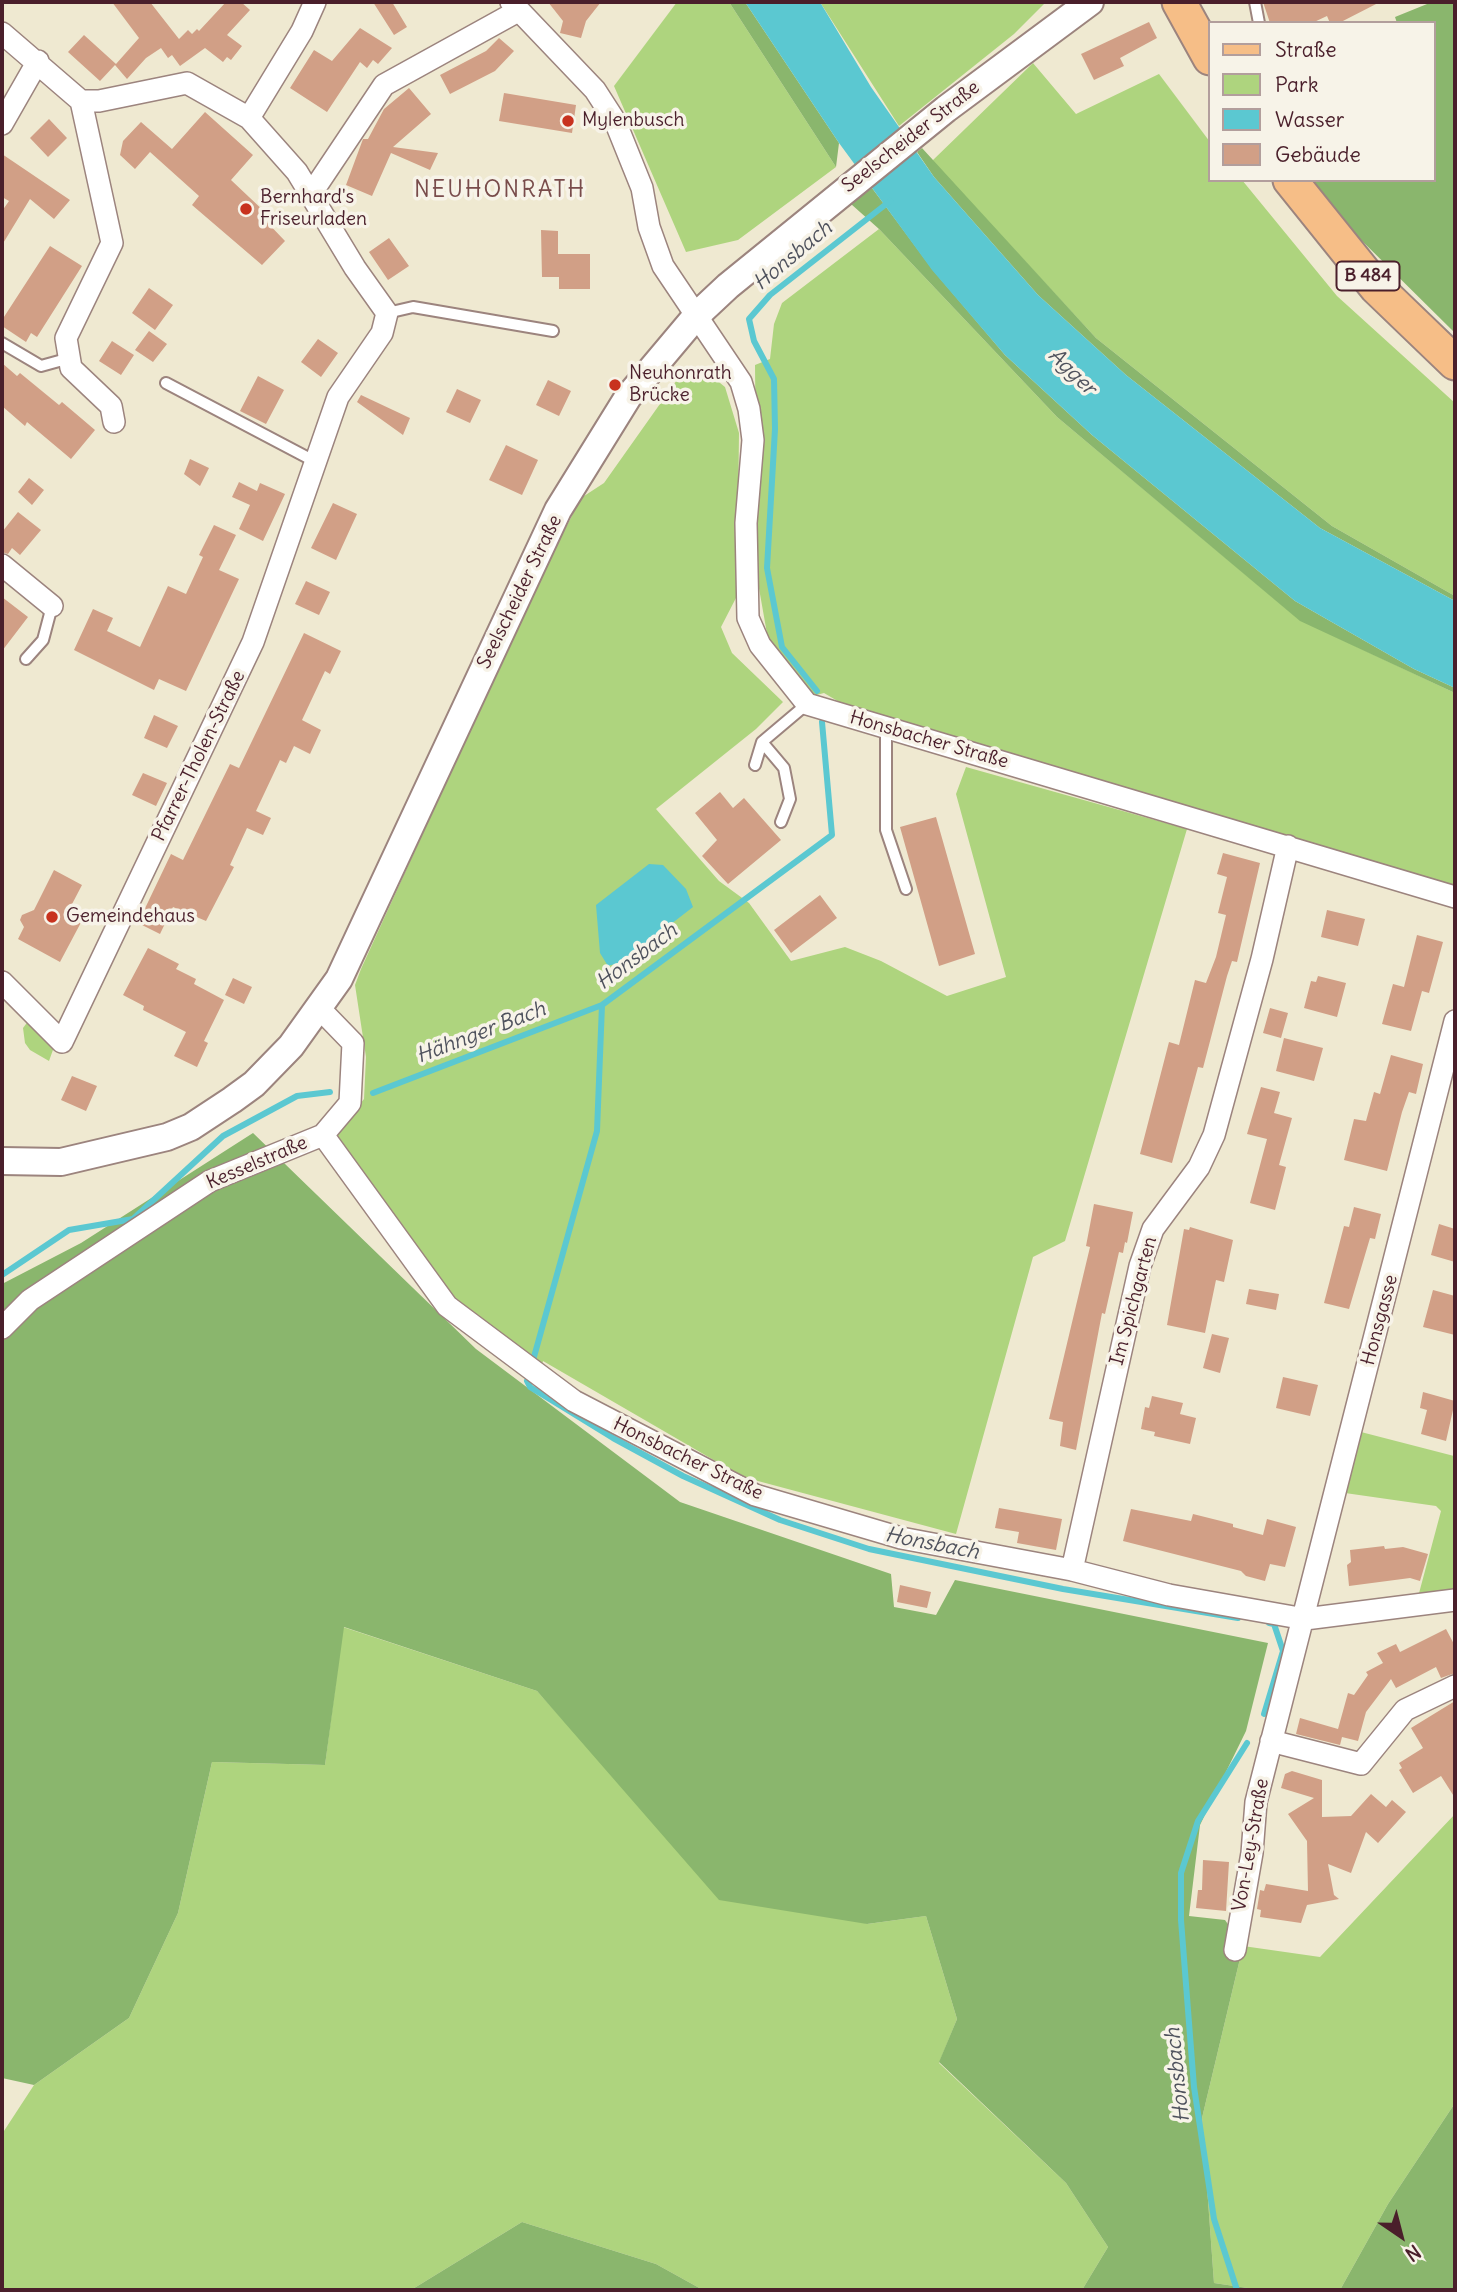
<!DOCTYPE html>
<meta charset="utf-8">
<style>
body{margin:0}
#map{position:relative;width:1457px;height:2292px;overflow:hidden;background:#efe9d1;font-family:Delius,sans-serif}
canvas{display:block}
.frame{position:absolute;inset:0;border:4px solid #4a1f2b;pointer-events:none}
.legend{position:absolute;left:1208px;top:21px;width:228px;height:161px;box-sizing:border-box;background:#f7f3e8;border:2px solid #b29e9c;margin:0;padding:9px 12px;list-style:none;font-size:21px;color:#4a1f2b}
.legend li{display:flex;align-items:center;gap:14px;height:35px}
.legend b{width:35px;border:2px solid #b29e9c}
.north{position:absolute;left:1366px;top:2201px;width:70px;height:70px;-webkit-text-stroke:5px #f7f3e8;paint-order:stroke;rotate:145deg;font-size:19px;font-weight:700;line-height:28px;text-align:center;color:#4a1f2b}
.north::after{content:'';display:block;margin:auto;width:24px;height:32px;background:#4a1f2b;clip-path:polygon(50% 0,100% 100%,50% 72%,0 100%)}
</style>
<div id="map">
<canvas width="1457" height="2292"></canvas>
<div class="frame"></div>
<ul class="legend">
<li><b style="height:9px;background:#f6be87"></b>Straße</li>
<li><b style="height:19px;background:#aed47e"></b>Park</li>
<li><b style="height:19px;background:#5bc8d1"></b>Wasser</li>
<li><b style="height:19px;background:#d19f86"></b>Gebäude</li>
</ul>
<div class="north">N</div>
</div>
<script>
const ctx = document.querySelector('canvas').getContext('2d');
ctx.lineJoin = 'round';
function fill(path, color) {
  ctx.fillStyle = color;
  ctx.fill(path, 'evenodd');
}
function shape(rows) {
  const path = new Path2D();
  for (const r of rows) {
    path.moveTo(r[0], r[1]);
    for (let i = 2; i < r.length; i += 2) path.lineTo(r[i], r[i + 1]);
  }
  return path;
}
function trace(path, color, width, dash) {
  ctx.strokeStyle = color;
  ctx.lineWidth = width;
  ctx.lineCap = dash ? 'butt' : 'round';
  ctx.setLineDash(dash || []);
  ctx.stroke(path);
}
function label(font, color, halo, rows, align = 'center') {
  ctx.font = font + ' Delius,sans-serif';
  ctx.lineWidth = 7;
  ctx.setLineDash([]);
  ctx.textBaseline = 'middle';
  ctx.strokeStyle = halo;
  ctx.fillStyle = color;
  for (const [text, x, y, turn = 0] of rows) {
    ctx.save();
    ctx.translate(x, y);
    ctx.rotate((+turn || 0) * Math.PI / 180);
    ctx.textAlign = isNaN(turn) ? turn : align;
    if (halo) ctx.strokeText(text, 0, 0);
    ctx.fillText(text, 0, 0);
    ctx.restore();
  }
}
const green = shape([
 [677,2,729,2,836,167,738,240,686,252,614,86],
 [820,2,1046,2,1014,34,899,126],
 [1033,63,1076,114,1159,74,1210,142,1210,180,1242,180,1337,296,1455,403,1455,596,1332,526,1096,338,932,161],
 [879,229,1057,417,1300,620,1455,693,1455,891,846,706,824,693,809,697,769,645,757,577,755,365,770,359,774,324,782,303],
 [699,366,725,387,739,433,737,596,721,627,732,653,783,702,756,729,656,809,719,881,749,903,791,961,845,947,881,961,947,996,1006,977,956,794,966,767,1187,829,1065,1241,1033,1257,956,1534,743,1477,543,1361,539,1376,452,1302,333,1138,364,1099,366,1057,355,985,361,969,529,600,581,498,604,483,684,370],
 [29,1020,54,1047,49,1061,30,1050,25,1043,23,1028],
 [1361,1432,1454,1456,1455,1453,1455,1593,1418,1597,1441,1511,1436,1506,1345,1493],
 [343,1627,537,1691,619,1782,867,1924,926,1916,957,2019,939,2063,1066,2183,1108,2247,1082,2290,703,2290,656,2264,522,2222,411,2290,2,2290,2,2134,34,2085,129,2018,178,1913,212,1762,325,1765],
 [1455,1814,1455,2103,1388,2204,1340,2290,1261,2290,1214,2283,1202,2118,1243,1946,1320,1957]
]);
const forest = shape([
 [729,2,745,2,839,143,836,167],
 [1432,2,1455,2,1455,333,1351,230,1309,180,1434,180,1434,23,1397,23,1395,17],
 [922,148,1096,338,1332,526,1455,596,1455,601,1320,528,1126,375,1038,295,934,177,917,152],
 [872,188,933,270,1005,355,1092,435,1295,601,1414,669,1455,688,1455,693,1300,621,1057,417,879,229,851,204],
 [253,1133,476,1349,680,1502,891,1574,894,1607,936,1615,955,1580,1268,1643,1246,1731,1200,1825,1189,1916,1225,1920,1243,1946,1202,2118,1214,2283,1261,2290,1082,2290,1108,2247,1066,2183,939,2062,957,2019,926,1916,867,1924,719,1900,537,1691,344,1627,325,1765,212,1762,178,1913,129,2018,34,2085,2,2078,2,1284,81,1243],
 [1455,2103,1455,2290,1340,2290,1388,2204],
 [522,2222,656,2264,703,2290,411,2290]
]);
const water = shape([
 [745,2,820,2,871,87,934,177,1038,295,1126,375,1320,528,1455,601,1455,688,1414,669,1295,601,1092,435,1005,355,932,270,889,211,839,143],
 [649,864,663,865,686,889,693,907,622,962,608,966,600,953,596,905]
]);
const stream = shape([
 [817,691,782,647,767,568,775,429,774,379,754,341,749,319,770,295,890,201],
 [373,1093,602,1005],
 [2,1275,69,1230,133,1219,223,1136,297,1096,330,1092],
 [532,1364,597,1131,602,1005,832,835,822,722],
 [527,1381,530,1387,613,1438,683,1476,780,1520,869,1549,1063,1589,1238,1618],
 [1264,1714,1283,1651,1274,1624,1269,1623],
 [1237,2290,1214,2219,1194,2087,1181,1920,1181,1873,1198,1821,1247,1743]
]);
const building = shape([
 [112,2,150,2,179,39,188,30,192,34,197,29,199,31,226,2,241,2,250,10,227,35,242,46,231,60,227,57,223,62,205,48,180,66,172,55,168,58,161,48,146,58,127,79,115,65,100,81,68,52,84,35,116,64,139,38],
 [373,2,392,2,407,27,394,35],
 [548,2,601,2,586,21,581,38,560,33,563,21],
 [1263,2,1380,2,1339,23,1330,23,1327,16,1312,23,1270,23],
 [1149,22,1157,38,1120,58,1124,66,1094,80,1081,54],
 [360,28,392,48,378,64,373,60,367,68,360,62,327,112,290,88,314,50,332,61],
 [499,38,514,51,495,71,450,94,440,75,486,51],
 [409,88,431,114,393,147,438,153,430,170,391,153,372,196,346,185,363,139,368,139,384,109],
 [504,93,576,105,572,133,499,121],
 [205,112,253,155,231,180,267,214,263,218,285,241,262,265,192,205,199,196,150,152,135,169,120,155,123,141,141,122,172,149],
 [49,119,67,138,48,157,30,138],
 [2,154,70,200,54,219,30,199,2,245,2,211,9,201,2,197],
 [541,230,558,231,558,254,590,254,590,289,559,289,559,277,542,277],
 [389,238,409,266,388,280,369,252],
 [50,246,82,266,37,337,31,333,26,342,2,326,2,320],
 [149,288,173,305,155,330,132,313],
 [149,331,167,344,153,362,135,350],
 [318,339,338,353,321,377,301,362],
 [112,341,134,355,121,375,99,361],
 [2,363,17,376,20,373,59,405,62,402,95,430,71,459,27,422,25,426,2,406],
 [258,376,284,390,266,424,240,411],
 [548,380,571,391,559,416,536,405],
 [457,389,481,400,470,423,446,412],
 [361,395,410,418,403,435,357,402],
 [506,445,538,460,522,495,489,480],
 [190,459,209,468,200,486,184,474],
 [29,478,44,490,32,505,18,492],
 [239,482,257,491,260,483,285,494,263,541,239,529,250,505,232,497],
 [333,503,357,514,336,560,311,548],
 [18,512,41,530,20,555,12,548,8,554,2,552,2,532],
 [214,525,236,535,219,570,239,579,186,691,159,679,154,690,74,650,93,609,113,618,107,631,140,647,168,586,186,594,203,557,199,555],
 [306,581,330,592,319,615,295,604],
 [2,597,28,617,2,651],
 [304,633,341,651,330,674,325,671,302,720,321,730,310,754,294,746,286,763,280,760,256,811,271,818,263,835,247,828,230,865,234,867,206,921,173,907,160,934,138,923,171,854,183,860,230,764,239,768],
 [154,715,178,726,167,748,144,738],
 [143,773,167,783,156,806,132,795],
 [720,792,733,808,744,798,781,840,728,884,702,856,717,840,695,813],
 [936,817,975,954,939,966,900,827],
 [1223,853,1260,863,1237,962,1232,961,1227,976,1203,1068,1198,1067,1172,1163,1140,1154,1169,1042,1179,1045,1195,980,1206,983,1216,957,1226,915,1218,913,1227,877,1217,874],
 [54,870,82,885,71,906,86,913,60,962,18,939,24,927,20,920,22,915,34,910],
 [820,895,837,918,791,953,774,930],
 [1327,910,1365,919,1358,946,1321,937],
 [1417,935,1443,942,1429,993,1422,991,1411,1031,1382,1024,1393,984,1404,987],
 [148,948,179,964,176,969,196,979,194,984,224,1000,204,1041,208,1043,197,1067,174,1056,186,1032,143,1010,144,1006,123,995],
 [1318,976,1346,983,1337,1017,1304,1008,1311,981,1316,982],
 [233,978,252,987,244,1004,225,995],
 [1270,1008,1288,1013,1281,1038,1263,1033],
 [1284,1038,1323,1048,1314,1081,1276,1071],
 [1391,1055,1423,1064,1416,1094,1409,1092,1402,1112,1387,1171,1344,1160,1354,1119,1366,1121,1374,1092,1380,1094],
 [72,1076,97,1086,86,1111,61,1100],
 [1261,1087,1280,1092,1274,1113,1292,1118,1279,1165,1286,1167,1275,1210,1250,1203,1267,1139,1247,1134],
 [1094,1204,1133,1212,1127,1243,1125,1242,1123,1253,1119,1252,1105,1314,1102,1313,1076,1450,1060,1446,1063,1422,1049,1419,1090,1247,1086,1246],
 [1354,1207,1381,1214,1375,1239,1370,1238,1349,1309,1324,1303,1344,1226,1349,1227],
 [1439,1224,1455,1229,1455,1262,1431,1255],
 [1190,1227,1233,1240,1224,1282,1216,1280,1205,1333,1167,1325,1184,1229,1189,1230],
 [1249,1289,1279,1294,1276,1310,1246,1304],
 [1433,1290,1455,1296,1455,1335,1423,1327],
 [1212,1334,1229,1338,1220,1373,1203,1368],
 [1283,1377,1318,1385,1310,1416,1276,1408],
 [1423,1392,1455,1401,1446,1441,1421,1434,1427,1410,1420,1408],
 [1152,1396,1183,1403,1180,1414,1196,1418,1190,1444,1154,1436,1155,1432,1141,1429,1145,1407,1149,1408],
 [999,1508,1062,1519,1056,1550,1017,1543,1019,1532,995,1528],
 [1131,1509,1191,1521,1193,1514,1233,1524,1233,1527,1263,1535,1267,1519,1296,1527,1285,1567,1270,1564,1265,1581,1246,1576,1241,1571,1123,1541],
 [1384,1546,1385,1549,1403,1547,1428,1554,1420,1581,1410,1578,1349,1586,1347,1565,1351,1562,1350,1550],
 [900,1585,931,1592,927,1608,897,1602],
 [1446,1629,1455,1646,1455,1673,1441,1678,1436,1667,1396,1688,1391,1679,1366,1712,1358,1741,1342,1737,1340,1745,1296,1734,1300,1718,1338,1729,1348,1693,1354,1695,1368,1675,1366,1672,1383,1663,1377,1653,1396,1644,1400,1652],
 [1455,1701,1455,1798,1441,1776,1413,1793,1399,1770,1402,1768,1399,1763,1423,1748,1411,1728],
 [1292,1771,1322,1780,1322,1817,1351,1816,1371,1794,1386,1807,1392,1800,1406,1812,1378,1843,1366,1832,1351,1873,1328,1864,1334,1895,1339,1899,1307,1905,1301,1923,1260,1917,1261,1910,1257,1909,1260,1890,1264,1891,1266,1884,1308,1891,1307,1841,1288,1814,1314,1798,1281,1788,1285,1774],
 [1203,1860,1229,1862,1226,1911,1196,1908,1198,1890,1202,1890]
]);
const service = shape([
 [1255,2,1259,23],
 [387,313,413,307,553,331],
 [2,343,41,366,70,358],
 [166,383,316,462],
 [26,659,43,640,52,606],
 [886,728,886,830,906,889],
 [762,742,784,768,790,799,781,822],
 [755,765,762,742,807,704]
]);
const minor = shape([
 [511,2,595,90,615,121,642,188,649,227,663,266,741,382,749,409,753,440,746,523,748,618,760,645,807,704,1455,897],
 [2,33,81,101,99,101,187,83,249,118,297,172,355,268,387,313,382,333,338,397,253,642,62,1042,2,982],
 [81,101,112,243,66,338,71,368,111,406,114,422],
 [249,118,302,31,315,2],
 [2,124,38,61],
 [311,194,384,85,518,11],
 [2,565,52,606],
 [323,1135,447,1306,574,1401,755,1495,901,1538,1072,1570,1169,1595,1305,1619,1455,1600],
 [2,1328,30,1300,210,1181,323,1135,350,1103,353,1043,320,1009],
 [1072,1570,1140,1266,1153,1229,1199,1167,1214,1135,1262,959,1288,846],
 [1271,1741,1361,1764,1405,1710,1455,1686],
 [1235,1950,1252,1853,1256,1802,1455,1021]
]);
const tertiary = shape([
 [2,1161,61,1162,167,1137,191,1127,232,1100,254,1084,291,1046,339,979,558,510,628,397,697,315,728,286,946,109,1090,2]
]);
const primary = shape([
 [1179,2,1210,58],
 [1290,180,1376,287,1455,363]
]);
const markers = [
 [568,121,7,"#c8321e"],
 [246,209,7,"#c8321e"],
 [615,385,7,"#c8321e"],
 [52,917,7,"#c8321e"]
];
const shields = [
 [1368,276,63]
];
const shieldNames = [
 ["B 484",1368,276]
];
const poiNames = [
 ["Mylenbusch",582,121],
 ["Bernhard's",260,198],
 ["Friseurladen",260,220],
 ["Neuhonrath",629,374],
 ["Brücke",629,396],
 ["Gemeindehaus",66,917]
];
const streetNames = [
 ["Seelscheider Straße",911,137,-38],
 ["Seelscheider Straße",520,592,-64],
 ["Honsbacher Straße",929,740,16],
 ["Pfarrer-Tholen-Straße",199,756,-64],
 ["Kesselstraße",257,1163,-23],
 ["Im Spichgarten",1134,1301,-75],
 ["Honsgasse",1380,1320,-75],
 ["Honsbacher Straße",688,1459,26],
 ["Von-Ley-Straße",1251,1845,-80]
];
const waterNames = [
 ["Honsbach",793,256,-40],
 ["Agger",1072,372,44],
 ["Honsbach",637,957,-37],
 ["Hähnger Bach",481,1033,-21],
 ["Honsbach",932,1544,11],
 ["Honsbach",1178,2075,-96]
];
const quarterNames = [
 ["NEUHONRATH",500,190]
];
fill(green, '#aed47e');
fill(forest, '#8ab66d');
fill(water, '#5bc8d1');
trace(stream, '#5bc8d1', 6);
fill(building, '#d19f86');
trace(service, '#9c847e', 14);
trace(minor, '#9c847e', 24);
trace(tertiary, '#9c847e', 30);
trace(primary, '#9c847e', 37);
trace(service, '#fff', 10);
trace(minor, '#fff', 21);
trace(tertiary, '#fff', 26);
trace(primary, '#f6be87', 33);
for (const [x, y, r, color] of markers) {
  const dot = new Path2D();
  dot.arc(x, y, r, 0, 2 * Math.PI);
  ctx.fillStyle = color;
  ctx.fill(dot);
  trace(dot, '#f7f3e8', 2.5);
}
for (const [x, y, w] of shields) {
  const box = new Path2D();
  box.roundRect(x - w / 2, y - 14.5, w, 29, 5);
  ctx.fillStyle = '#f7f3e8';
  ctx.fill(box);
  trace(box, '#4a1f2b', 2);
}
label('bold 18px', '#4a1f2b', null, shieldNames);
label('19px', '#4a1f2b', '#f7f3e8', poiNames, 'left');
label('19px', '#4a1f2b', '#f7f3e8', streetNames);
label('italic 21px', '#4f525d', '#f7f3e8', waterNames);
ctx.letterSpacing = '2px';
label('23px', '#794c4b', '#f7f3e8', quarterNames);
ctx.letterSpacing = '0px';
</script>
